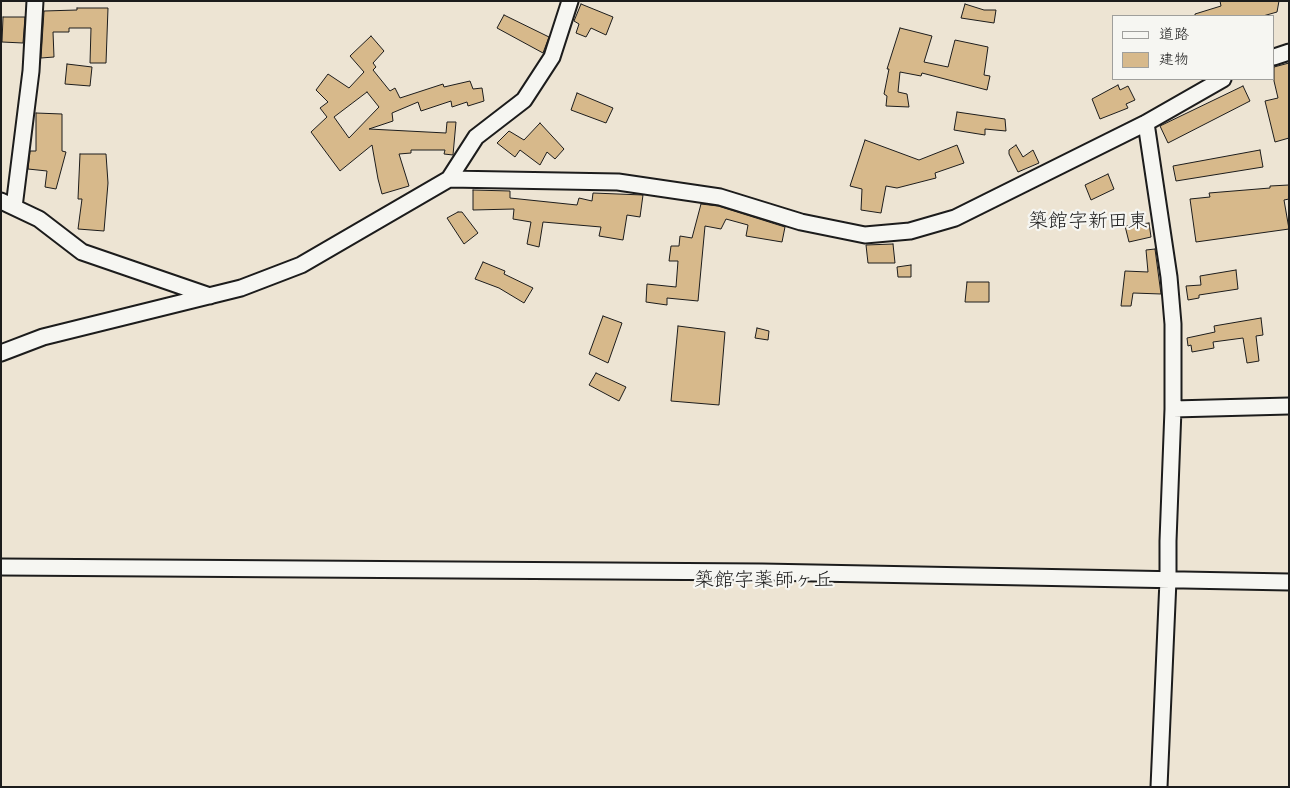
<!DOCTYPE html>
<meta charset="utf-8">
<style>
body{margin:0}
#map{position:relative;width:1290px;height:788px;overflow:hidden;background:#ede4d3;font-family:Kalam,"Klee One",sans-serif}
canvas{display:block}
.frame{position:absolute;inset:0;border:2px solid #1c1c1c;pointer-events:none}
.legend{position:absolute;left:1112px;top:15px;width:162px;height:65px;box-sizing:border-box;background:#f6f6f2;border:1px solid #9f9f9c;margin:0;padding:6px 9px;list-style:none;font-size:15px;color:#1c1c1c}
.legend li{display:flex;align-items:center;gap:10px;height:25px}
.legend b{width:25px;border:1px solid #9f9f9c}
</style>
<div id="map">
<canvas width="1290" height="788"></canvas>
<div class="frame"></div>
<ul class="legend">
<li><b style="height:6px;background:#f6f6f2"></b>道路</li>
<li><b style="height:14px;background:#d7b98b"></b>建物</li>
</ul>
</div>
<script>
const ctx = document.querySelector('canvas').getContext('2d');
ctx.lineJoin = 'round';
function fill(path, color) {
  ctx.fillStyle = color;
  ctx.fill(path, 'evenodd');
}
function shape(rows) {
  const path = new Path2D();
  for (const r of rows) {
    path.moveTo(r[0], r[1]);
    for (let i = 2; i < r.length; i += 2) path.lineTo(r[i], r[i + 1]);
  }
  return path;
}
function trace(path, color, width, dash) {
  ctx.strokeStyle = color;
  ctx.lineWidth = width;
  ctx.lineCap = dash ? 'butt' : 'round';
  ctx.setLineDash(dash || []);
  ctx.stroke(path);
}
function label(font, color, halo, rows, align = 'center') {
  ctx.font = font + ' Kalam,"Klee One",sans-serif';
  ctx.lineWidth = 4.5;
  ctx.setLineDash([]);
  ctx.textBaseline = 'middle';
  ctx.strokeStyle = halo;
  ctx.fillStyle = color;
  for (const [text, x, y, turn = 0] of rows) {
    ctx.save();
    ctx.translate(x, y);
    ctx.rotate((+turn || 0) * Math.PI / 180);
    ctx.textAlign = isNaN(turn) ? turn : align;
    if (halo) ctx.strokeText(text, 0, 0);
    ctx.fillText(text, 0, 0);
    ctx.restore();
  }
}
const building = shape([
 [1220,1,1279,1,1277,12,1263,16,1195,16,1195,14,1221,6,1220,1],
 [581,4,613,17,606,35,591,28,586,37,576,33,579,24,574,21,581,4],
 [965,4,984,10,996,10,994,23,961,18,965,4],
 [77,8,108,8,106,63,90,63,91,28,69,28,69,32,53,32,54,57,41,58,44,11,77,10,77,8],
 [504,15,549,37,543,53,497,28,504,15],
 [3,17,25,17,23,43,2,42,3,17],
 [900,28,932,36,924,62,948,67,955,40,988,47,984,75,990,76,987,90,922,73,921,76,900,72,898,92,907,94,909,107,886,106,887,96,884,94,889,69,887,69,900,28],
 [371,36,384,51,373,63,376,67,373,70,390,91,395,88,400,98,443,84,444,87,470,81,473,89,482,88,484,101,468,106,467,102,452,107,451,101,421,111,418,102,392,113,393,121,369,129,446,133,447,122,456,122,453,155,444,154,445,150,411,150,411,153,399,154,409,186,382,194,378,179,372,145,340,171,311,132,327,117,320,108,328,102,316,90,328,74,349,88,364,72,350,56,371,36],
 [367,92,379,107,349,138,334,117,367,92],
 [1289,63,1289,138,1275,142,1265,101,1278,98,1274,81,1274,67,1289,63],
 [67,64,92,67,90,86,65,84,67,64],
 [1118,85,1120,90,1128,86,1135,100,1126,104,1128,108,1100,119,1092,99,1118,85],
 [1243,86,1250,101,1168,143,1160,126,1243,86],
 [577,93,613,108,606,123,571,110,577,93],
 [957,112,1005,119,1006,131,985,129,985,135,954,130,957,112],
 [36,113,62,114,62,151,66,152,56,189,45,187,47,171,28,169,30,151,36,151,36,113],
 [540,123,564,149,555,159,547,152,540,165,520,150,515,157,497,143,509,131,524,140,540,123],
 [865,140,919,160,957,145,964,163,935,173,936,178,897,188,886,186,881,213,861,210,862,189,850,186,865,140],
 [1016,145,1023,157,1033,150,1039,163,1018,172,1009,154,1009,150,1016,145],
 [1260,150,1263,167,1176,181,1173,166,1260,150],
 [80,154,106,154,108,183,104,231,78,229,82,199,78,199,80,154],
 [1108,174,1114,189,1091,200,1085,185,1108,174],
 [1289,185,1289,199,1284,200,1289,229,1196,242,1190,199,1210,197,1209,193,1270,188,1270,186,1289,185],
 [473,190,510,191,510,198,577,205,579,198,592,201,593,193,643,195,640,217,627,215,623,240,599,236,601,227,543,222,539,247,527,244,531,222,513,219,514,209,473,210,473,190],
 [701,204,718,206,785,227,782,242,746,236,748,225,726,219,721,229,705,226,698,301,667,298,667,305,646,302,647,284,676,287,678,261,669,261,671,246,679,246,680,236,692,238,701,204],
 [458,212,462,212,478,233,464,244,447,218,458,212],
 [1149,223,1151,237,1129,242,1125,226,1149,223],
 [893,244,895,263,868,263,866,245,893,244],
 [1155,249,1161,294,1133,293,1131,306,1121,306,1125,271,1148,272,1146,250,1155,249],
 [483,262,505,271,504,274,533,288,524,303,499,288,475,279,483,262],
 [911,265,911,277,898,277,897,267,911,265],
 [1236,270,1238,289,1199,295,1199,298,1188,300,1186,286,1201,285,1200,276,1236,270],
 [967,282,989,282,989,302,965,302,967,282],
 [603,316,622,323,608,363,589,354,603,316],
 [1261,318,1263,335,1256,336,1259,361,1247,363,1243,338,1213,342,1214,348,1192,352,1191,345,1188,346,1187,338,1215,332,1214,326,1261,318],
 [678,326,725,332,719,405,671,401,678,326],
 [757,328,769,331,768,340,755,338,757,328],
 [596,373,626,387,619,401,589,385,596,373]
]);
const minor = shape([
 [1274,57,1289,52],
 [1146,123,1169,277,1173,324,1173,409,1168,541,1168,580,1159,787],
 [449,179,476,137,524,100,552,57,570,1],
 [1,201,39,219,82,252,210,296],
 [14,207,31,71,35,1],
 [1,353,43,337,241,288,301,265,449,179,618,182,720,197,801,222,865,235,910,231,955,218,1146,123,1223,79],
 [1173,409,1289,406],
 [1,567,762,572,1289,582]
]);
const quarterNames = [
 ["築館字新田東",1088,224],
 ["築館字薬師ヶ丘",764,583]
];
fill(building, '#d7b98b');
trace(building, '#1c1c1c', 1);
trace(minor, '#1c1c1c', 19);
trace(minor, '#f6f6f2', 15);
label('20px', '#1c1c1c', '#f6f6f2', quarterNames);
</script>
